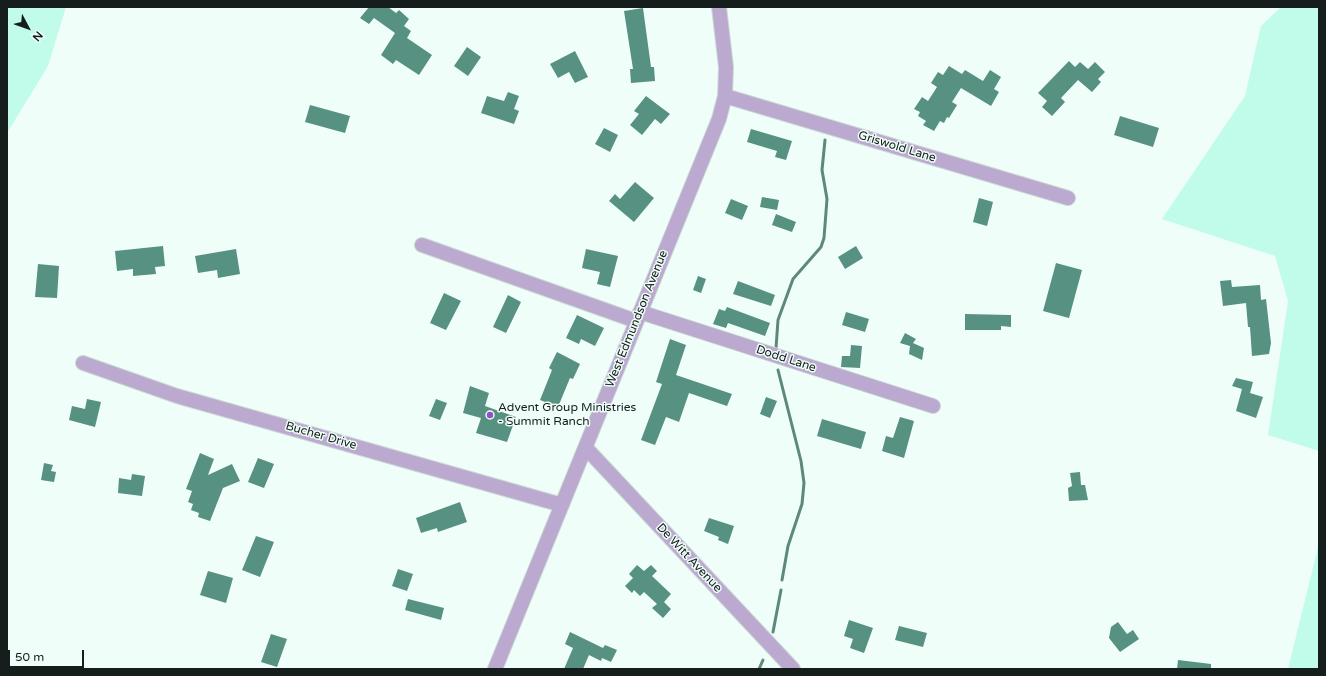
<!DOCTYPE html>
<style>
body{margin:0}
#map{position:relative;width:1326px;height:676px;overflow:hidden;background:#effef9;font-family:"Varela Round",sans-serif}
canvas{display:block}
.frame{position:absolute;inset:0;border:8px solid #151e1c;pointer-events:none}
.north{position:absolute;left:8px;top:8px;width:40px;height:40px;-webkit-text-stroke:3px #effef9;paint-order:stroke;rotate:131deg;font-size:11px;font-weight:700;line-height:16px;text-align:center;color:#151e1c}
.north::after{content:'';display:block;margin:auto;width:14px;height:18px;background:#151e1c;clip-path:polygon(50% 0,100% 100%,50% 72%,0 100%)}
.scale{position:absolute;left:8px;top:650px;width:76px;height:18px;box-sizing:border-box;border:2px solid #151e1c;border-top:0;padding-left:5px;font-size:12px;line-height:14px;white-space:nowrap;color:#151e1c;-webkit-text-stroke:3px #effef9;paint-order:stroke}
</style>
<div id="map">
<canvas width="1326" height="676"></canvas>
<div class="frame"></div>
<div class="north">N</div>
<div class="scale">50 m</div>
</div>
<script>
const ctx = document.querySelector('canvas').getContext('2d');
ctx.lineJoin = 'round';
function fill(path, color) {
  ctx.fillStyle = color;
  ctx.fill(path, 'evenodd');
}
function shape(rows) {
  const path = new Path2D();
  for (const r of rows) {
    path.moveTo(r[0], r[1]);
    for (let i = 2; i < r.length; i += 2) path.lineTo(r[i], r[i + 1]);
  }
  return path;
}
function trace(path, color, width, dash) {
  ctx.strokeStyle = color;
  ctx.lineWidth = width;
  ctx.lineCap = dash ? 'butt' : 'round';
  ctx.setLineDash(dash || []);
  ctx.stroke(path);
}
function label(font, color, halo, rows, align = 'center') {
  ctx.font = font + ' "Varela Round",sans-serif';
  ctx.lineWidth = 3;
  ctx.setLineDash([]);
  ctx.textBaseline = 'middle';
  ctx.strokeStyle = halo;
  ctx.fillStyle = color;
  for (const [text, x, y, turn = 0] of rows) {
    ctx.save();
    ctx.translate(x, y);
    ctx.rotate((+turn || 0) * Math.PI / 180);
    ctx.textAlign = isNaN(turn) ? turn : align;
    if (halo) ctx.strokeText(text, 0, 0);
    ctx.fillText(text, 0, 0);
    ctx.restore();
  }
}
const green = shape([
 [7,7,66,7,48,66,7,133],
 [1281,7,1319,7,1319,451,1268,435,1288,301,1275,256,1162,219,1245,96,1261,26],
 [1319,543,1319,669,1288,669]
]);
const stream = shape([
 [776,348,778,320,793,279,821,247,824,238,827,199,822,170,825,140],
 [778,370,801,461,804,483,802,504,788,546,782,580],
 [773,632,781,590],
 [759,669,763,660]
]);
const building = shape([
 [369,7,388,7,396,13,399,10,409,19,404,26,411,31,407,38,432,55,419,75,396,60,393,64,381,55,395,33,374,18,369,24,360,18],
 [643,8,651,67,654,67,655,81,631,83,630,69,633,69,624,11],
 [467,47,481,57,468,76,454,66],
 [575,51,588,77,575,83,569,72,558,78,550,64],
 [1069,61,1075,67,1080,62,1088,69,1095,62,1105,72,1098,79,1101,82,1092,92,1078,80,1061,98,1065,102,1052,116,1042,107,1047,101,1038,93],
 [949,66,962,74,965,70,983,81,990,70,1001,77,994,89,999,92,991,106,961,88,952,102,957,105,949,118,947,117,944,123,940,121,934,131,923,125,926,121,918,116,920,112,914,109,922,97,928,101,937,87,931,83,938,72,943,75],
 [508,92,519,96,514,109,519,111,514,124,481,113,487,96,504,101],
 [646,96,670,114,661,124,655,119,642,135,630,125,639,114,634,111],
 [310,105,350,116,345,133,305,122],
 [1120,116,1159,128,1153,147,1114,135],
 [604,128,618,135,610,152,595,144],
 [751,129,792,141,786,160,775,157,777,151,747,142],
 [635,182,654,198,634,222,609,201,615,194,620,199],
 [762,197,779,200,777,210,760,207],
 [979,198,993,202,987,226,973,222],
 [731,199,748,206,742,220,725,213],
 [776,214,796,222,792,232,772,225],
 [163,246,165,266,155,267,156,274,133,276,133,269,117,271,115,251],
 [856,246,863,258,845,269,838,257],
 [236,249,240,274,218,278,217,270,198,273,195,256],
 [586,249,618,256,610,287,597,284,600,272,582,268],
 [1056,263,1082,270,1069,318,1043,311],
 [38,264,59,266,57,298,35,297],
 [698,276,706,279,701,293,693,290],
 [1231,280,1232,287,1260,285,1261,300,1266,299,1271,343,1269,354,1252,356,1250,327,1248,327,1246,303,1223,306,1220,281],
 [738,281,775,295,771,306,733,294],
 [444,293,461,301,446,330,430,323],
 [508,295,521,302,506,333,493,327],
 [727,307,770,323,765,336,728,323,726,328,713,324,719,309,725,311],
 [846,312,869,319,865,332,842,325],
 [965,314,1011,315,1011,327,1001,326,1001,330,965,330],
 [577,315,604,328,595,346,581,339,579,344,566,338],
 [905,333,916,339,913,343,924,348,922,360,909,354,910,346,900,343],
 [670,339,686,345,676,375,732,394,727,406,689,393,679,422,666,417,655,445,641,440,662,384,656,382],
 [851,345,862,346,860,368,841,367,842,356,850,356],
 [557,352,580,364,573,379,570,378,558,407,540,400,552,370,549,368],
 [1236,378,1253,382,1250,393,1263,397,1256,418,1236,411,1242,389,1232,386],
 [470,386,489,393,485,406,516,417,507,442,476,433,481,418,463,413],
 [766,397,777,401,770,418,760,414],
 [87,399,101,402,95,427,69,420,72,406,85,409],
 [436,399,447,403,440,420,429,416],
 [900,417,914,421,904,458,882,451,886,436,893,438],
 [822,419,866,432,861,449,817,436],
 [200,453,214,459,208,475,232,464,240,481,223,488,210,521,198,517,199,513,191,510,193,504,188,502,192,491,186,489],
 [258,458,274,464,264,488,248,482],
 [44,463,53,465,51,471,56,472,54,482,41,480],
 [1080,472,1081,485,1085,485,1088,500,1069,501,1068,488,1072,486,1070,473],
 [132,474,145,476,142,496,118,493,119,478,131,480],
 [460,502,467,522,438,532,437,528,421,533,416,518],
 [709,518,734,526,728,544,718,540,719,537,704,531],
 [256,536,274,542,260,577,242,570],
 [637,565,644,571,651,565,657,571,652,576,671,594,664,602,671,609,663,618,652,608,657,604,644,592,640,596,634,590,632,593,625,586,633,578,629,574],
 [398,569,413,574,407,591,392,586],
 [208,571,233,578,226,603,200,595],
 [408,599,444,608,441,620,405,610],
 [849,620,873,628,864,653,850,648,853,639,844,636],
 [1118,622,1127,634,1133,630,1139,639,1120,652,1109,638,1111,627],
 [899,626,927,633,923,647,895,640],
 [570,632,603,648,605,645,617,650,611,662,602,658,601,661,589,655,583,669,564,669,573,648,565,644],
 [271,634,287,639,277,667,261,662],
 [1178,660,1211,664,1211,669,1177,669]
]);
const minor = shape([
 [725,96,1068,198],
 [422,245,636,321],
 [640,312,933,406],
 [83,363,177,396,562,505],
 [586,448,793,669],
 [495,669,719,119,725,96,726,67,719,7]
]);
const markers = [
 [490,415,4,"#9051c7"]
];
const streetNames = [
 ["Griswold Lane",897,147,17],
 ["West Edmundson Avenue",637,319,-68],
 ["Dodd Lane",786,359,18],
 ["Bucher Drive",321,436,16],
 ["De Witt Avenue",689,558,47]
];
const poiNames = [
 ["Advent Group Ministries",498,408],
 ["- Summit Ranch",498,422]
];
fill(green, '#c1fbea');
trace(stream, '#5d897d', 3);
fill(building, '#579181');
trace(minor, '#ccdad6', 16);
trace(minor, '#bba9cf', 14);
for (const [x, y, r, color] of markers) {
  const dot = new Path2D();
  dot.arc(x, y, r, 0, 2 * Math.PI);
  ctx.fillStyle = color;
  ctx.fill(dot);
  trace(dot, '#effef9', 1.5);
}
label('12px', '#151e1c', '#effef9', streetNames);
label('12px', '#151e1c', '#effef9', poiNames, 'left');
</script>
